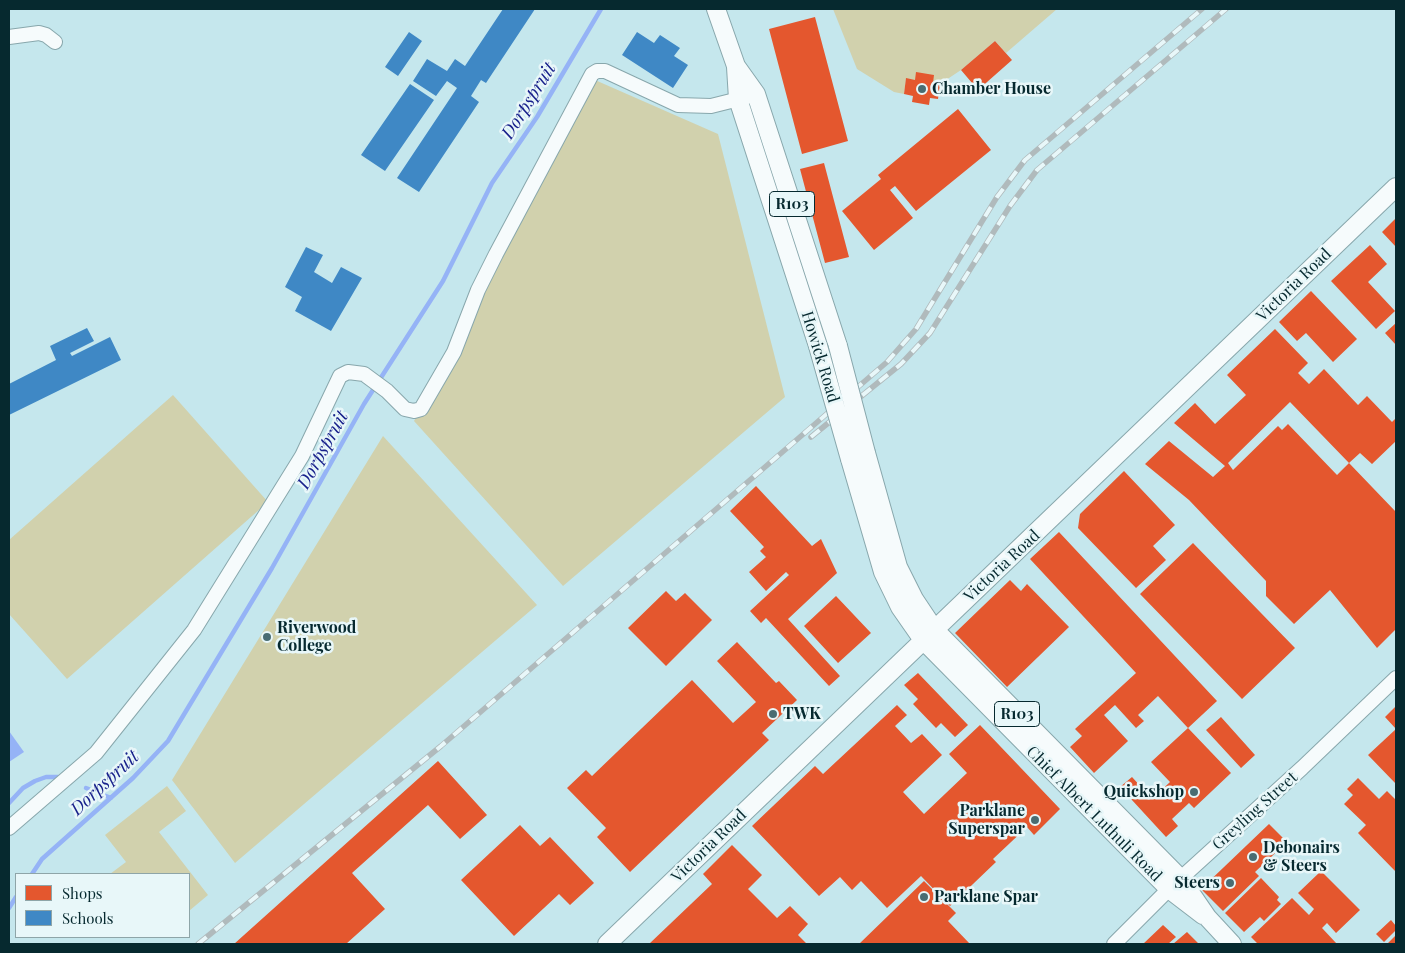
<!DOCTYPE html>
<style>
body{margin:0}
#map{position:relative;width:1405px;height:953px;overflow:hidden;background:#c5e7ed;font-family:"Playfair Display",serif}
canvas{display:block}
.frame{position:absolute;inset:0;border:10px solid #06292f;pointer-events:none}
.legend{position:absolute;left:15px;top:873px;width:175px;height:65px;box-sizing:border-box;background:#e8f7f9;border:1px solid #8ea5a8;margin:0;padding:6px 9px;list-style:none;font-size:15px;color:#06292f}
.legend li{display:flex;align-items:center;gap:10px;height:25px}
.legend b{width:25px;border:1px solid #8ea5a8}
</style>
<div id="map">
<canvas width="1405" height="953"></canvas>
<div class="frame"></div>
<ul class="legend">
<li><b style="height:14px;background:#e4572e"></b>Shops</li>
<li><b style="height:14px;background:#3f88c5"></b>Schools</li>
</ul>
</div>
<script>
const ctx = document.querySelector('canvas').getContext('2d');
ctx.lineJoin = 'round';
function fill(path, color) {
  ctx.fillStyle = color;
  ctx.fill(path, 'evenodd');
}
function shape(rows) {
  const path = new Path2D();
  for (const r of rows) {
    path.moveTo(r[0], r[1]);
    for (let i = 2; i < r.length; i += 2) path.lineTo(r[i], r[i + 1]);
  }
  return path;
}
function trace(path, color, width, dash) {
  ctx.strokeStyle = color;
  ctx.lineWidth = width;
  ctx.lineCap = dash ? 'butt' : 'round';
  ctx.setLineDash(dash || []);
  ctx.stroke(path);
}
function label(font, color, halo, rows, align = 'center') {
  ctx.font = font + ' "Playfair Display",serif';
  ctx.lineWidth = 5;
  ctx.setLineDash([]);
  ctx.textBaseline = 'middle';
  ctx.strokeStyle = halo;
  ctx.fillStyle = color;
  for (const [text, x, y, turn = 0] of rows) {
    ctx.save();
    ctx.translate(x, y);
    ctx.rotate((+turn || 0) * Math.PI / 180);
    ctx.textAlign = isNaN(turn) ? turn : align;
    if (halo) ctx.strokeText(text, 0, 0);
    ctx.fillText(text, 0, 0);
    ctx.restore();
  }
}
const green = shape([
 [833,9,1057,9,1006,53,995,41,961,70,940,84,906,79,904,94,894,92,857,69],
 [595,80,718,134,785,397,563,586,414,421],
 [173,395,268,502,67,679,9,614,9,540],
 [383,436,537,605,235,863,172,780],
 [167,786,186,811,159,832,208,895,189,911,189,874,110,874,126,862,105,835]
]);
const water = shape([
 [9,731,24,752,9,762]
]);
const shops = shape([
 [815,17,848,141,802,154,769,29],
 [995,41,1012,60,978,90,961,70],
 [916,72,934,75,933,83,940,84,938,99,930,98,929,105,912,102,913,96,904,94,906,78,915,80],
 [958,109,991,150,916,211,895,186,890,190,913,218,874,250,842,211,881,179,878,175],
 [824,163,849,257,825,263,800,169],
 [1396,218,1396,247,1382,232],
 [1370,245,1387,264,1368,282,1395,311,1376,329,1331,281],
 [1311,291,1357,339,1333,362,1306,333,1297,341,1279,322],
 [1396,323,1396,345,1385,333],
 [1275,329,1308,363,1298,373,1309,384,1324,369,1358,405,1367,396,1392,422,1396,418,1396,441,1372,464,1360,453,1349,463,1290,402,1228,463,1233,470,1278,426,1282,430,1288,424,1337,475,1349,463,1396,512,1396,629,1377,648,1330,590,1294,624,1266,596,1266,581,1189,500,1145,464,1169,441,1213,477,1225,466,1174,423,1195,403,1215,424,1246,395,1227,375],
 [1124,471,1175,525,1153,546,1166,560,1136,588,1078,528,1080,514],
 [756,486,812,546,821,539,837,573,788,619,840,676,829,686,766,618,761,623,750,611,789,575,786,572,766,591,749,572,766,557,760,551,764,547,730,511],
 [1059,532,1217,701,1188,728,1231,773,1194,808,1189,803,1172,819,1178,826,1166,837,1120,787,1132,777,1152,799,1170,782,1151,762,1188,728,1158,696,1138,715,1144,721,1136,728,1115,705,1104,715,1128,741,1094,773,1070,747,1082,736,1075,729,1136,673,1030,559],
 [1193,543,1295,648,1242,699,1140,594],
 [1010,580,1021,591,1027,584,1069,627,1007,687,955,633],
 [666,591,676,601,685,593,712,620,666,666,628,628],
 [836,596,871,633,838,663,804,626],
 [737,642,776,683,779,681,797,700,762,733,769,740,630,872,597,837,606,828,567,788,586,770,592,776,692,680,733,723,756,702,717,661],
 [918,673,968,725,955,737,941,723,936,728,913,704,918,699,904,685],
 [897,705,907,715,895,726,911,743,922,734,942,755,903,792,924,814,967,773,949,754,980,725,1060,809,1034,835,1027,827,993,859,996,862,950,906,921,876,887,908,861,881,852,890,840,877,819,896,752,826,815,766,823,774],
 [1396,706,1396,784,1368,755,1396,729,1385,717],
 [1221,717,1255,755,1241,768,1206,730],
 [438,761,487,815,460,839,428,805,352,873,385,909,346,944,234,944],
 [1358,778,1379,799,1387,791,1396,800,1396,872,1358,833,1366,825,1344,804,1353,795,1347,789],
 [1269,824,1287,842,1255,872,1259,876,1223,911,1201,889],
 [520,825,540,846,550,837,594,883,570,905,559,894,514,936,461,880],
 [732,845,762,875,748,889,777,918,790,906,808,924,798,935,807,944,649,944,712,884,703,874],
 [1321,871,1360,910,1336,933,1327,923,1322,928,1337,944,1258,944,1251,937,1292,898,1309,915,1314,909,1298,893],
 [1261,878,1279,897,1277,900,1281,904,1264,921,1260,917,1244,932,1225,913],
 [924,881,956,913,948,921,970,944,859,944],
 [1391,920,1396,926,1396,930,1384,942,1376,934],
 [1163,925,1176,937,1168,944,1143,944],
 [1187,932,1199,944,1173,944],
 [1396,935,1396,944,1387,944]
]);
const schools = shape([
 [503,9,535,9,486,83,481,80,471,96,479,102,419,192,397,178,457,88,447,81,436,96,413,81,427,59,447,71,455,59,465,66],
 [409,32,422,41,398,76,385,67],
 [637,32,654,43,660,35,680,48,674,56,688,65,673,88,622,55],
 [410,84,434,100,385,171,361,155],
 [306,247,323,255,314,272,332,283,341,267,362,278,331,331,295,311,302,297,285,287],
 [87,328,94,341,70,353,72,356,110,337,121,360,9,415,9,384,56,360,50,346]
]);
const stream = shape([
 [86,788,111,798],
 [9,803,23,788,35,781,46,777,58,777],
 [32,874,42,859,133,778,168,741,272,568,364,404,443,281,492,183,537,117,601,9],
 [9,908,16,897]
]);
const minor = shape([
 [9,37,39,33,46,35,55,42],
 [9,828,96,753,194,630,302,456,340,376,348,372,364,374,387,391,405,409,414,411,421,409,454,352,478,290,496,254,592,74,597,71,605,71,678,105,711,106,747,97],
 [1114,944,1169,889,1302,768,1396,678]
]);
const major = shape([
 [716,9,736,66,756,94,838,346],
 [736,67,738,99,818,346],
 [866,453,898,567,914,599,934,629,1181,879,1207,917,1232,944],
 [850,459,883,572,900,607,923,640,1169,889,1203,915],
 [607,944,1396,187]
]);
const rail = shape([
 [811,437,901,364,930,333,1010,206,1037,170,1226,9],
 [198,944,441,746,887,362,916,329,997,197,1025,160,1202,9]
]);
const majorBridge = shape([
 [818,346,850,459],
 [838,346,866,453]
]);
const markers = [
 [922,89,5,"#496c72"],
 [267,637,5,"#496c72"],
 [773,714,5,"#496c72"],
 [1194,792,5,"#496c72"],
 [1035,820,5,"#496c72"],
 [1253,857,5,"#496c72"],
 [1230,883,5,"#496c72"],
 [924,897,5,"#496c72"]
];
const shields = [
 [792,204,45],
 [1017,714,45]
];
const shieldNames = [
 ["R103",792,204],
 ["R103",1017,714]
];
const poiNames = [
 ["Chamber House",932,89],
 ["Riverwood",277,628],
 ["College",277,646],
 ["TWK",783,714],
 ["Quickshop",1184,792,"right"],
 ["Parklane",1025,811,"right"],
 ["Superspar",1025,829,"right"],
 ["Debonairs",1263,848],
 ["& Steers",1263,866],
 ["Steers",1220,883,"right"],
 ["Parklane Spar",934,897]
];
const streetNames = [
 ["Victoria Road",1294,285,-44],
 ["Howick Road",820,357,73],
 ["Victoria Road",1002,566,-43],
 ["Greyling Street",1255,811,-42],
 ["Chief Albert Luthuli Road",1094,814,45],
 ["Victoria Road",709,846,-44]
];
const waterNames = [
 ["Dorpspruit",529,101,-58],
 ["Dorpspruit",323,450,-61],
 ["Dorpspruit",105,783,-43]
];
fill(green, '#d1d1ad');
fill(water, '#95b3f6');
fill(shops, '#e4572e');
fill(schools, '#3f88c5');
trace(stream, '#95b3f6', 4.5);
trace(minor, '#88a7ac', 16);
trace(major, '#88a7ac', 20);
trace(minor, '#f6fbfc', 14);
trace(major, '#f6fbfc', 18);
trace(rail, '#b0babc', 5.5);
trace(rail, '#e8f7f9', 4, [11]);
trace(majorBridge, '#88a7ac', 20, []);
trace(majorBridge, '#f6fbfc', 18);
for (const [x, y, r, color] of markers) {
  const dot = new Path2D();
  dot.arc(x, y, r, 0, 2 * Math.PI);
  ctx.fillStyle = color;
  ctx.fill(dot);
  trace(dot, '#e8f7f9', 2);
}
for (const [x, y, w] of shields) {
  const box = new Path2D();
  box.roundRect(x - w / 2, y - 12.5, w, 25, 4);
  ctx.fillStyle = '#e8f7f9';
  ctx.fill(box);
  trace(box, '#06292f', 1);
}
label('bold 15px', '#06292f', null, shieldNames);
label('bold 16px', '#06292f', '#e8f7f9', poiNames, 'left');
label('16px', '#06292f', '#e8f7f9', streetNames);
label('italic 18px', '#18218b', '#e8f7f9', waterNames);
</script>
